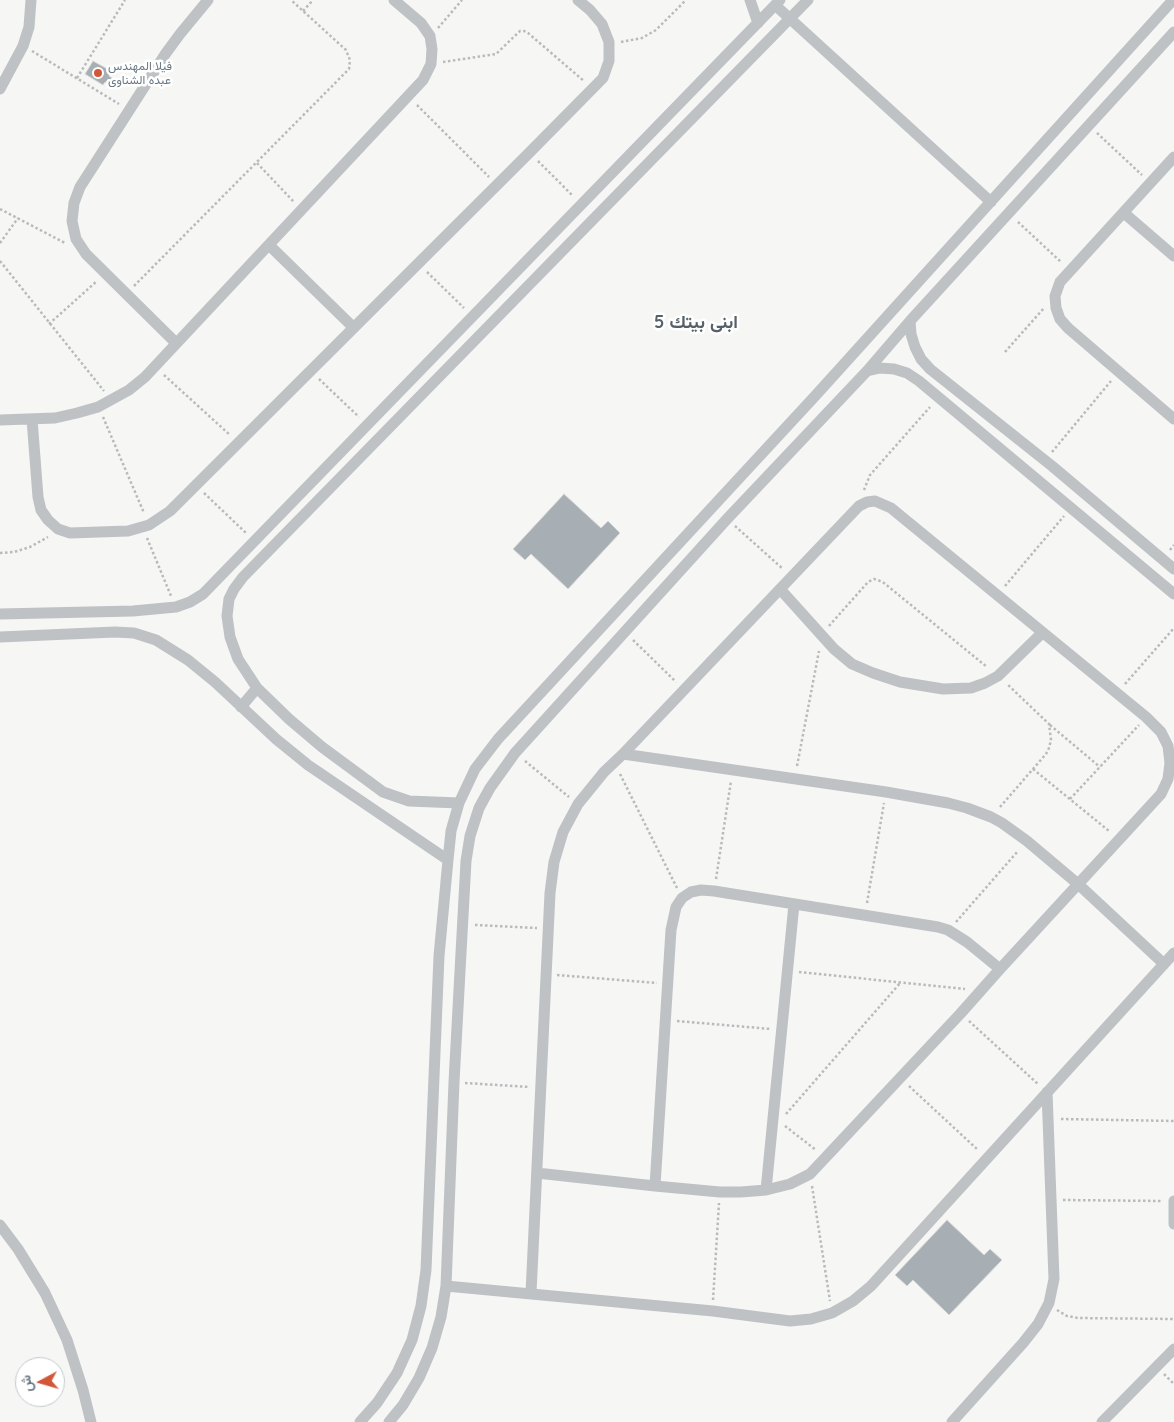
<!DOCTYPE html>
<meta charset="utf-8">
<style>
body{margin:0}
#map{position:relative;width:1174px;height:1422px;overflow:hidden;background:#f6f6f4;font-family:Quicksand,Vazirmatn,sans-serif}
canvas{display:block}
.north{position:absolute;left:15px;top:1357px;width:50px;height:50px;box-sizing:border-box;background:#fff;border:1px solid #c3c9cd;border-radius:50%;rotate:264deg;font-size:14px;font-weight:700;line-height:20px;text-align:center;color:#687782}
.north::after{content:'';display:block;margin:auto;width:18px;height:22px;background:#d35638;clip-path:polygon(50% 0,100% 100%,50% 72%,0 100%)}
</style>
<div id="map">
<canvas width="1174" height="1422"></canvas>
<div class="north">ش</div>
</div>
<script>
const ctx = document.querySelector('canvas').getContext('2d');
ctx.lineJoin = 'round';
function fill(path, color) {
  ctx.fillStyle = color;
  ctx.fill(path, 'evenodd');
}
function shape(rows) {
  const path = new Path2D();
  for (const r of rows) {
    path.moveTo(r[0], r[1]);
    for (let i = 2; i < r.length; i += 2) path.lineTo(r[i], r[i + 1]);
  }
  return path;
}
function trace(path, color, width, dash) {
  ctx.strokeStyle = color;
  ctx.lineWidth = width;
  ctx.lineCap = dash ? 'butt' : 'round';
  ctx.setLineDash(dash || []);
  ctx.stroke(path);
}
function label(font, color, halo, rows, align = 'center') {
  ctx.font = font + ' Quicksand,Vazirmatn,sans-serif';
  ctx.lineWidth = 5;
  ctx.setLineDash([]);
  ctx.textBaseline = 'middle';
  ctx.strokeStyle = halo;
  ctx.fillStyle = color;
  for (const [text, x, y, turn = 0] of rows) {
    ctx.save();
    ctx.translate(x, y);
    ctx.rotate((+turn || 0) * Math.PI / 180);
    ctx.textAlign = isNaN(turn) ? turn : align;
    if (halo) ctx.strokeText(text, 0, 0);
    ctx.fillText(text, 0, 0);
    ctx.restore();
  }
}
const building = shape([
 [93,61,111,71,109,76,112,78,109,84,105,82,103,85,85,74,93,61],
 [564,494,601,528,608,521,620,533,568,589,531,554,525,560,513,549,564,494],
 [947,1220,984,1255,990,1249,1002,1260,949,1315,913,1280,907,1286,895,1275,947,1220]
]);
const path = shape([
 [303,11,313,0],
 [438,28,462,0],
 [621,42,642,38,656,30,686,0],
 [32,51,119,104],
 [443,62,496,54,520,31,524,31,528,33,584,81],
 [77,78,125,0],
 [417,105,489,177],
 [1097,133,1142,175],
 [538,161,573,196],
 [257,163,294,202],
 [0,209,65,243],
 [1018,222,1061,262],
 [0,243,18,218],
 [0,261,104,391],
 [427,272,464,308],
 [134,286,349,69,350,60,346,50,291,0],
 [49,324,97,281],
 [1005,352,1044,308],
 [164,375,230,435],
 [319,379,359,417],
 [103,417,144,513],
 [1052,452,1111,381],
 [864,490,870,475,930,407],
 [204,493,246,533],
 [735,526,783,569],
 [147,538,171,596],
 [1170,550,1174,545],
 [0,553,14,552,30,547,48,537],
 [1005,586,1064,516],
 [829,626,868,582,874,579,878,580,884,583,987,667],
 [633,640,676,682],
 [1125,684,1174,628],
 [1050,725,1100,767],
 [525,761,569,797],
 [797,766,819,651],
 [1033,769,1109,831],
 [620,774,677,888],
 [1070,799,1139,725],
 [1000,807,1046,754,1049,748,1051,740,1049,724,1007,684],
 [716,879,731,781],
 [867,903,884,803],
 [956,922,1018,851],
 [475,925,537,928],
 [799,972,965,989],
 [557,975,657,983],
 [677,1021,771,1029],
 [969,1021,1039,1085],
 [465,1083,530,1087],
 [909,1086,978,1150],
 [786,1114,901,982],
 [1061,1119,1174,1121],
 [785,1126,816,1150],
 [812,1186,830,1301],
 [1063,1200,1162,1201],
 [713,1300,719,1203],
 [1057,1310,1067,1316,1078,1318,1174,1319],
 [1164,1374,1174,1384]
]);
const street = shape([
 [750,0,758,23],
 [775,5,991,202],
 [0,89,23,46,29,27,31,0],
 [1174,157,1060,282,1055,296,1056,308,1060,319,1068,328,1174,419],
 [1124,213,1174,256],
 [269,245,354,328],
 [910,321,911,334,915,347,921,359,930,369,1052,466,1174,569],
 [176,343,86,254,76,239,72,221,74,203,80,187,166,53,180,34,208,0],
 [867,371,880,368,894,369,907,373,919,381,1174,594],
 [32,419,38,497,41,510,48,520,58,529,70,533,128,531,149,525,170,511,529,153,603,78,609,61,609,42,602,24,590,10,578,0],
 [0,420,55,418,77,413,98,407,129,390,145,377,423,80,431,64,432,49,430,36,421,23,394,0],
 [780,589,834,649,852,664,873,673,900,682,943,689,971,688,985,683,998,676,1042,633],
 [0,614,133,611,176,607,190,602,203,594,780,0],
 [0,637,115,632,134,633,156,640,188,660,215,682,276,739,308,765,448,860],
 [241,707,257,688],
 [623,754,886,792,948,803,967,808,991,817,1002,823,1027,841,1078,884,1164,964],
 [459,803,409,801,383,792,322,747,289,719,257,688,238,659,230,637,227,616,229,599,234,589,243,577,808,0],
 [655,1186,671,930,676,907,682,898,691,892,701,890,714,891,938,927,948,930,967,942,1000,969],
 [766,1190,794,904],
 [1174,1201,1174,1224],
 [0,1225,18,1249,45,1293,67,1340,83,1390,91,1422],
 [446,1286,713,1311,790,1321,811,1319,832,1313,853,1301,871,1286,1174,953],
 [531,1293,550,893,554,862,563,832,578,804,604,772,623,754,859,506,867,502,875,501,891,508,1146,717,1161,732,1168,746,1170,763,1168,779,1161,794,1000,969,961,1013,810,1174,790,1184,766,1190,741,1192,720,1192,655,1186,537,1173],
 [360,1422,377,1403,397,1373,412,1340,421,1306,426,1270,439,956,448,860,451,831,459,803,475,769,498,739,816,395,1173,0],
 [389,1422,403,1405,419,1378,432,1348,441,1317,446,1286,454,1082,466,861,470,836,479,808,490,788,515,753,727,519,867,371,910,321,1174,32],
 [952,1422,1023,1343,1038,1324,1049,1303,1054,1279,1047,1092],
 [1102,1422,1174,1349]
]);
const markers = [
 [98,73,5,"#d35638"]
];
const poiNames = [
 ["فيلا المهندس",108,66],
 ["عبده الشناوى",108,80]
];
const districtNames = [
 ["ابنى بيتك 5",696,323]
];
fill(building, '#a8afb4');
trace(building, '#d8d8d6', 1);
trace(path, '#b8bbbd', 2.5, [2.5, 2.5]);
trace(street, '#bec2c5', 11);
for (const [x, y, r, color] of markers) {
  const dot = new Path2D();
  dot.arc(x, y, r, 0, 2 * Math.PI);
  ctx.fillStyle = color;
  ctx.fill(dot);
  trace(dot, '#fff', 2);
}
label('12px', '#687782', '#fff', poiNames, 'left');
label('bold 18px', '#556068', '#fff', districtNames);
</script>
